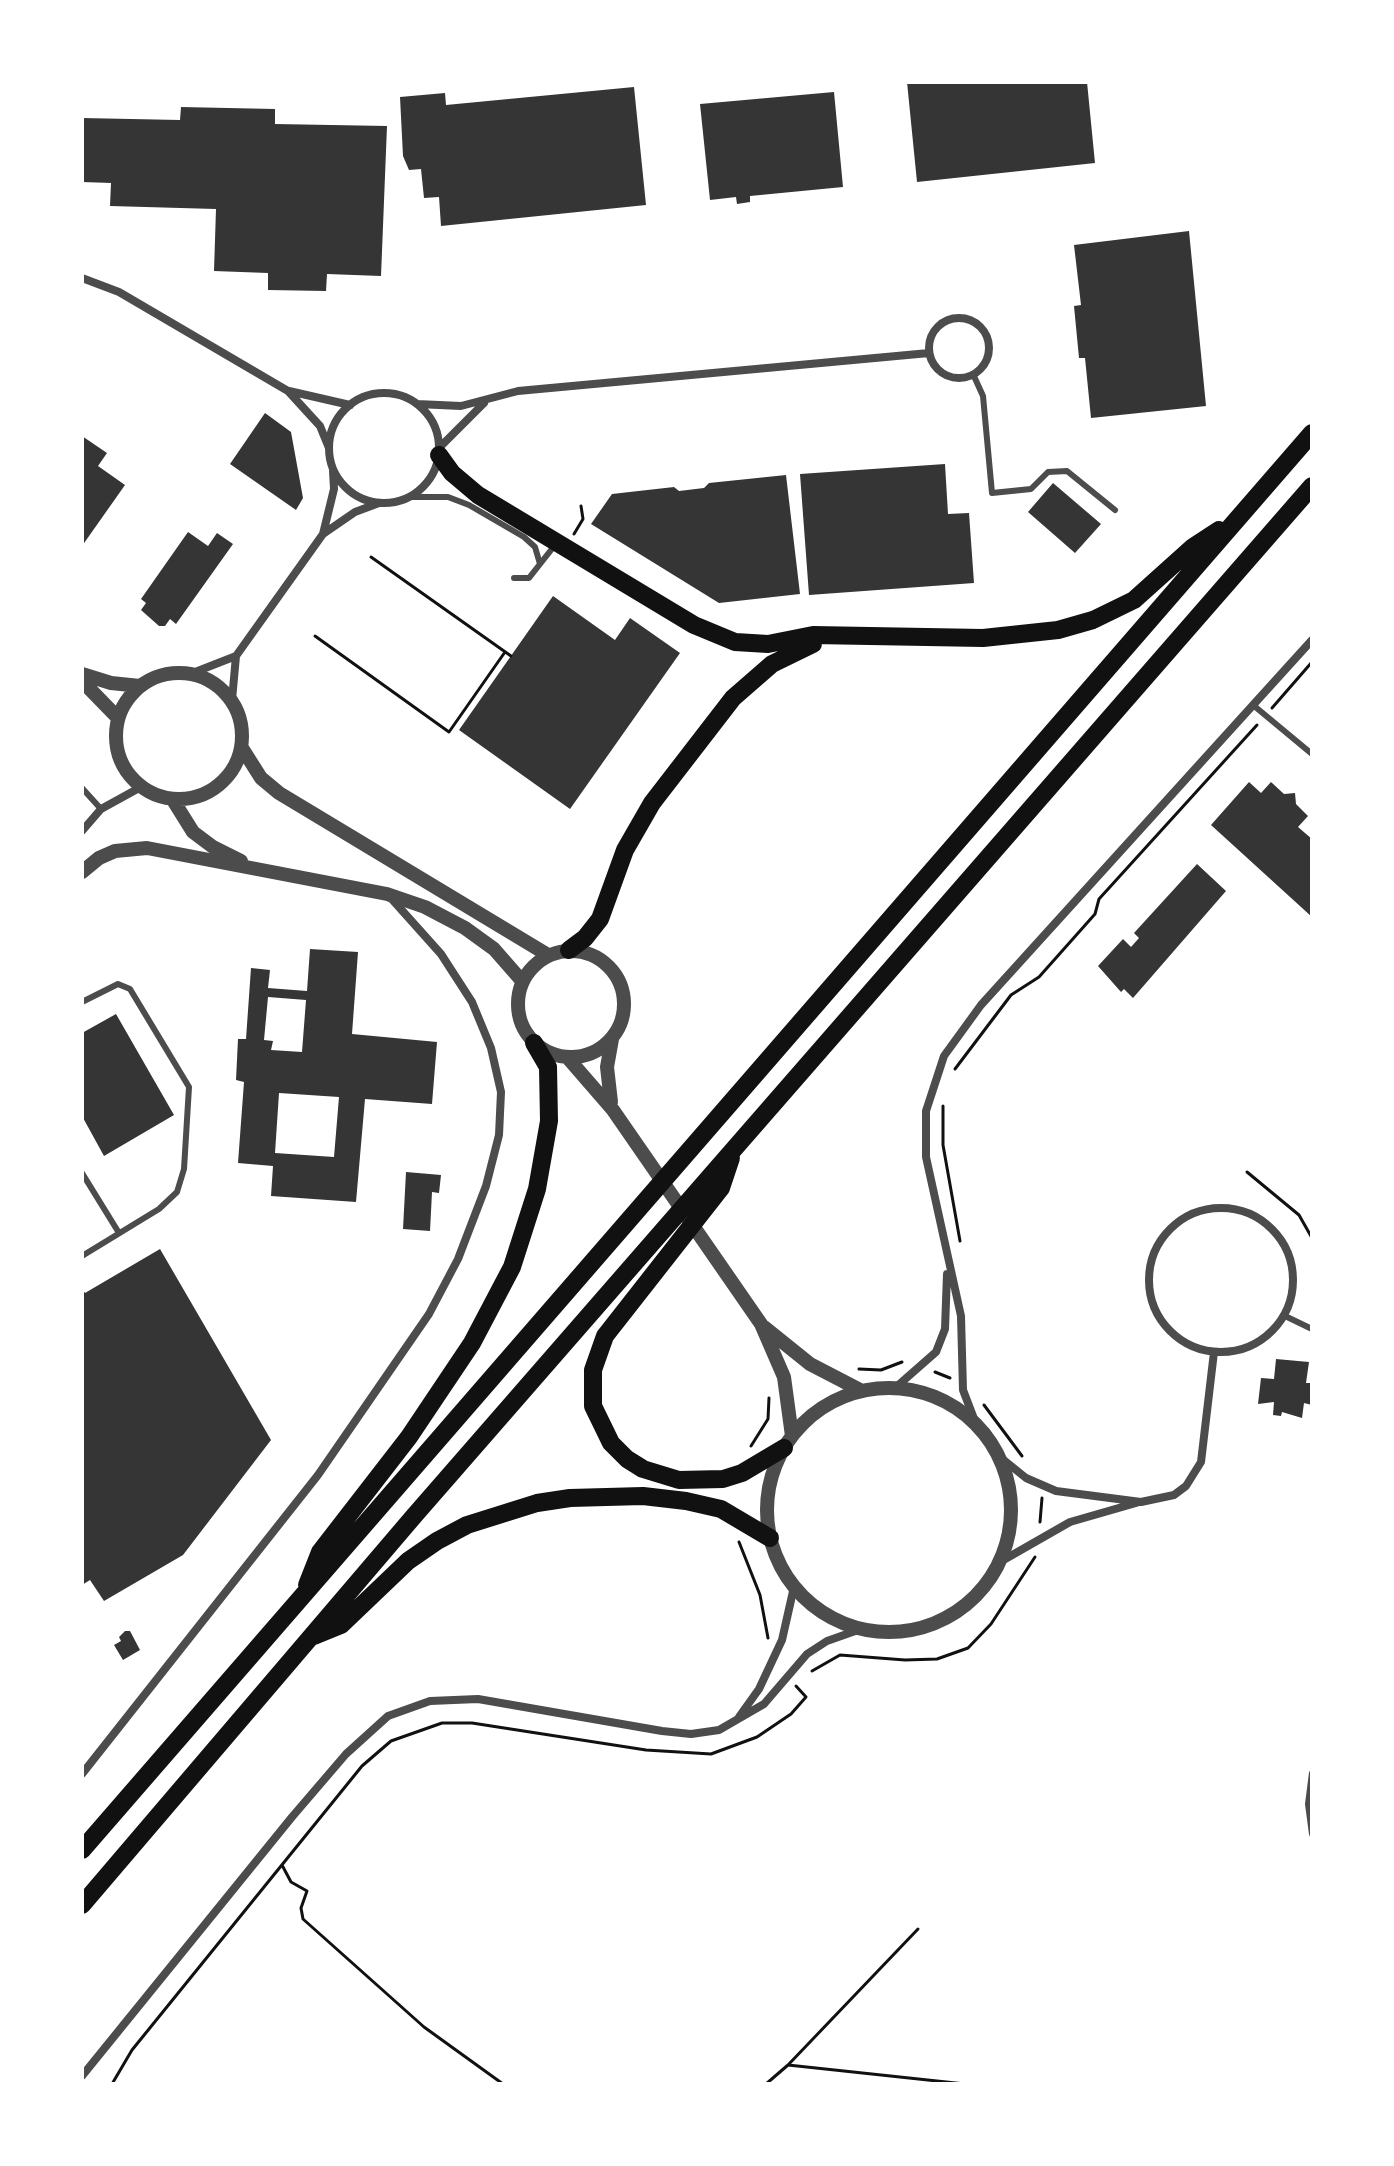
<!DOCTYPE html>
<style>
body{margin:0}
#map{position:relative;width:1394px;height:2166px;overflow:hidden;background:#fff;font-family:Inter,sans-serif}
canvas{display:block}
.frame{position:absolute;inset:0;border:84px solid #fff;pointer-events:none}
</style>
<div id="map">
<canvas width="1394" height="2166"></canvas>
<div class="frame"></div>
</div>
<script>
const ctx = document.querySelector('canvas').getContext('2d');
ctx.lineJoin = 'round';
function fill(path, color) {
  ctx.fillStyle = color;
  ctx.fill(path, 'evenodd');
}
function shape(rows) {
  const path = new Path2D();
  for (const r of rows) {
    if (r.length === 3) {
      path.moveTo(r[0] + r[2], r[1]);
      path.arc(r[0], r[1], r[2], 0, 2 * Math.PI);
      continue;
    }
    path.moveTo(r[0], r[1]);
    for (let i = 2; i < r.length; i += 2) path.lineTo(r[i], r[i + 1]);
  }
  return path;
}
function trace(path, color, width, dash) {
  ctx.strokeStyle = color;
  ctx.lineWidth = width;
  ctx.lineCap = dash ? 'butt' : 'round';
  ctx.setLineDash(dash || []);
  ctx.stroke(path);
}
const building = shape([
 [907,82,1087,82,1095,163,917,182],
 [634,87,646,205,441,226,439,197,424,198,421,169,409,170,403,156,400,97,445,93,446,105],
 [834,92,843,187,750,196,750,202,737,204,736,197,710,200,700,104],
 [181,107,275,109,275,124,387,126,381,276,327,274,326,291,268,290,268,273,214,271,216,209,110,206,111,183,82,182,82,118,180,120],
 [1189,231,1206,406,1091,418,1085,358,1079,358,1074,306,1081,305,1074,245],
 [265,413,291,432,303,498,296,510,230,464],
 [82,436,107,453,98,466,125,485,82,546],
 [945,464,948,514,969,513,974,583,809,595,800,474],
 [786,475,800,594,719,603,591,524,612,494,674,487,679,491,704,488,709,483],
 [1053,483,1101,524,1075,553,1028,512],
 [188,532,208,546,217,533,233,544,176,624,170,619,165,626,159,626,141,610,146,603,141,599],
 [553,596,615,640,630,618,680,653,570,809,459,730],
 [1249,782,1261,793,1271,782,1284,794,1295,793,1296,804,1308,816,1298,827,1312,839,1312,917,1211,825],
 [1197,864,1226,891,1133,998,1124,989,1121,992,1098,966,1123,939,1131,947,1139,938,1134,933],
 [310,949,358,952,352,1034,437,1042,432,1104,365,1099,356,1202,271,1196,273,1166,238,1163,244,1082,236,1080,238,1039,246,1039,251,968,270,970,268,988,307,991],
 [268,997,306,1000,302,1052,271,1050,273,1041,264,1040],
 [279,1093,339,1097,334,1157,275,1153],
 [116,1014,174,1115,104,1156,82,1116,82,1033],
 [406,1172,441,1175,439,1193,432,1192,430,1231,403,1229],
 [160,1249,271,1440,183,1555,104,1601,90,1580,82,1585,82,1288,85,1293],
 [1276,1359,1309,1362,1306,1383,1312,1383,1312,1405,1304,1403,1302,1418,1282,1412,1281,1416,1273,1415,1274,1402,1258,1404,1261,1378,1274,1379],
 [125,1631,130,1631,140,1650,123,1660,114,1645,121,1641,119,1637]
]);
const path = shape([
 [574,534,583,519,581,506],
 [371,557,511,656],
 [315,636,449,732,505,652],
 [1272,708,1312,662],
 [955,1069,1011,995,1039,977,1095,914,1099,899,1257,725],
 [943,1106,943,1145,960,1241],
 [1247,1172,1299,1215,1312,1238],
 [1312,1352,1312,1354],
 [859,1369,881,1370,902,1362],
 [935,1372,950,1378],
 [984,1405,1022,1456],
 [751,1446,768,1419,769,1398],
 [1040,1522,1042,1498],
 [739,1542,760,1595,768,1638],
 [812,1671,840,1655,905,1660,937,1659,968,1648,991,1624,1035,1557],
 [282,1865,291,1882,307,1891,301,1908,303,1919,424,2027,503,2084],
 [788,2065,965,2084],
 [112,2084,132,2050,362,1766,391,1741,442,1723,472,1723,646,1750,711,1754,757,1737,791,1714,806,1697,796,1686],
 [766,2084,788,2065,918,1929]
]);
const service = shape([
 [973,374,983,396,992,493,1031,489,1048,472,1067,471,1115,510],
 [410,497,448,497,469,505,524,537,535,547,540,564,529,578,514,578],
 [540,564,555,545],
 [1253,705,1312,754],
 [82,788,101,809],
 [82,1002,118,984,130,989,189,1087,184,1169,177,1192,159,1209,82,1256],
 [82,1173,119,1233],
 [1285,1316,1312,1329],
 [1312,1773,1308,1804,1312,1834]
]);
const minor = shape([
 [82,278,119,292,288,391,320,426,329,448],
 [959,348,30],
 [289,391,350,405],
 [384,448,55],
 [417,404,461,406,518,391,929,353],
 [439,448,484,403],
 [323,534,334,489,333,471],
 [190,674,236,656],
 [232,700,236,656,323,534,355,512,379,503],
 [82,831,101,809,141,787],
 [1221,1280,72],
 [895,1388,936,1352,945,1329,947,1274],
 [976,1424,963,1390,961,1316,926,1157,926,1111,944,1056,981,1005,1312,640],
 [1000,1457,1026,1478,1056,1491,1141,1502,1174,1495,1186,1486,1201,1462,1214,1352],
 [1000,1562,1070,1522,1136,1503],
 [739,1717,759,1689,782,1640,794,1587],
 [82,1774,318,1475,429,1314,458,1259,486,1186,499,1135,501,1092,491,1048,472,1002,441,954,390,897],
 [82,2076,292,1817,346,1754,388,1716,430,1701,478,1699,662,1731,691,1734,719,1730,764,1704,807,1654,827,1641,861,1629]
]);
const tertiary = shape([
 [179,736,63],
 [82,674,111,683,140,686],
 [82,681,118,718],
 [242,748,261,778,279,793,548,955],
 [173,800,193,832,213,847,241,861],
 [82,872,99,858,115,851,147,848,387,894,425,907,465,928,494,949,522,981],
 [571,1004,53],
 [567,1057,613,1110,761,1324,784,1377,792,1436],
 [611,1102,607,1067,612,1039],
 [764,1327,810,1364,862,1391],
 [889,1510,122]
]);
const trunk = shape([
 [439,455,452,473,478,495,694,625,735,642,768,644,813,635,983,638,1058,630,1093,620,1134,600,1193,547,1219,530],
 [569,950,585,938,600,919,625,850,652,803,733,698,772,664,813,644],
 [731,1158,721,1188,605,1336,593,1370,593,1406,611,1443,627,1459,643,1469,679,1480,723,1479,742,1473,784,1448],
 [307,1585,320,1552,409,1437,472,1343,512,1267,537,1189,549,1121,548,1067,534,1043],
 [314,1636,341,1625,408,1561,437,1541,467,1525,537,1503,570,1498,643,1496,686,1501,721,1509,770,1538],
 [82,1850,1312,433],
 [82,1905,414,1516,1312,486]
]);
fill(building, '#353535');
trace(path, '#111', 3);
trace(service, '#4c4c4c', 6);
trace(minor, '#4c4c4c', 8);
trace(tertiary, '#4c4c4c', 14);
trace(trunk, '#111', 18);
</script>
